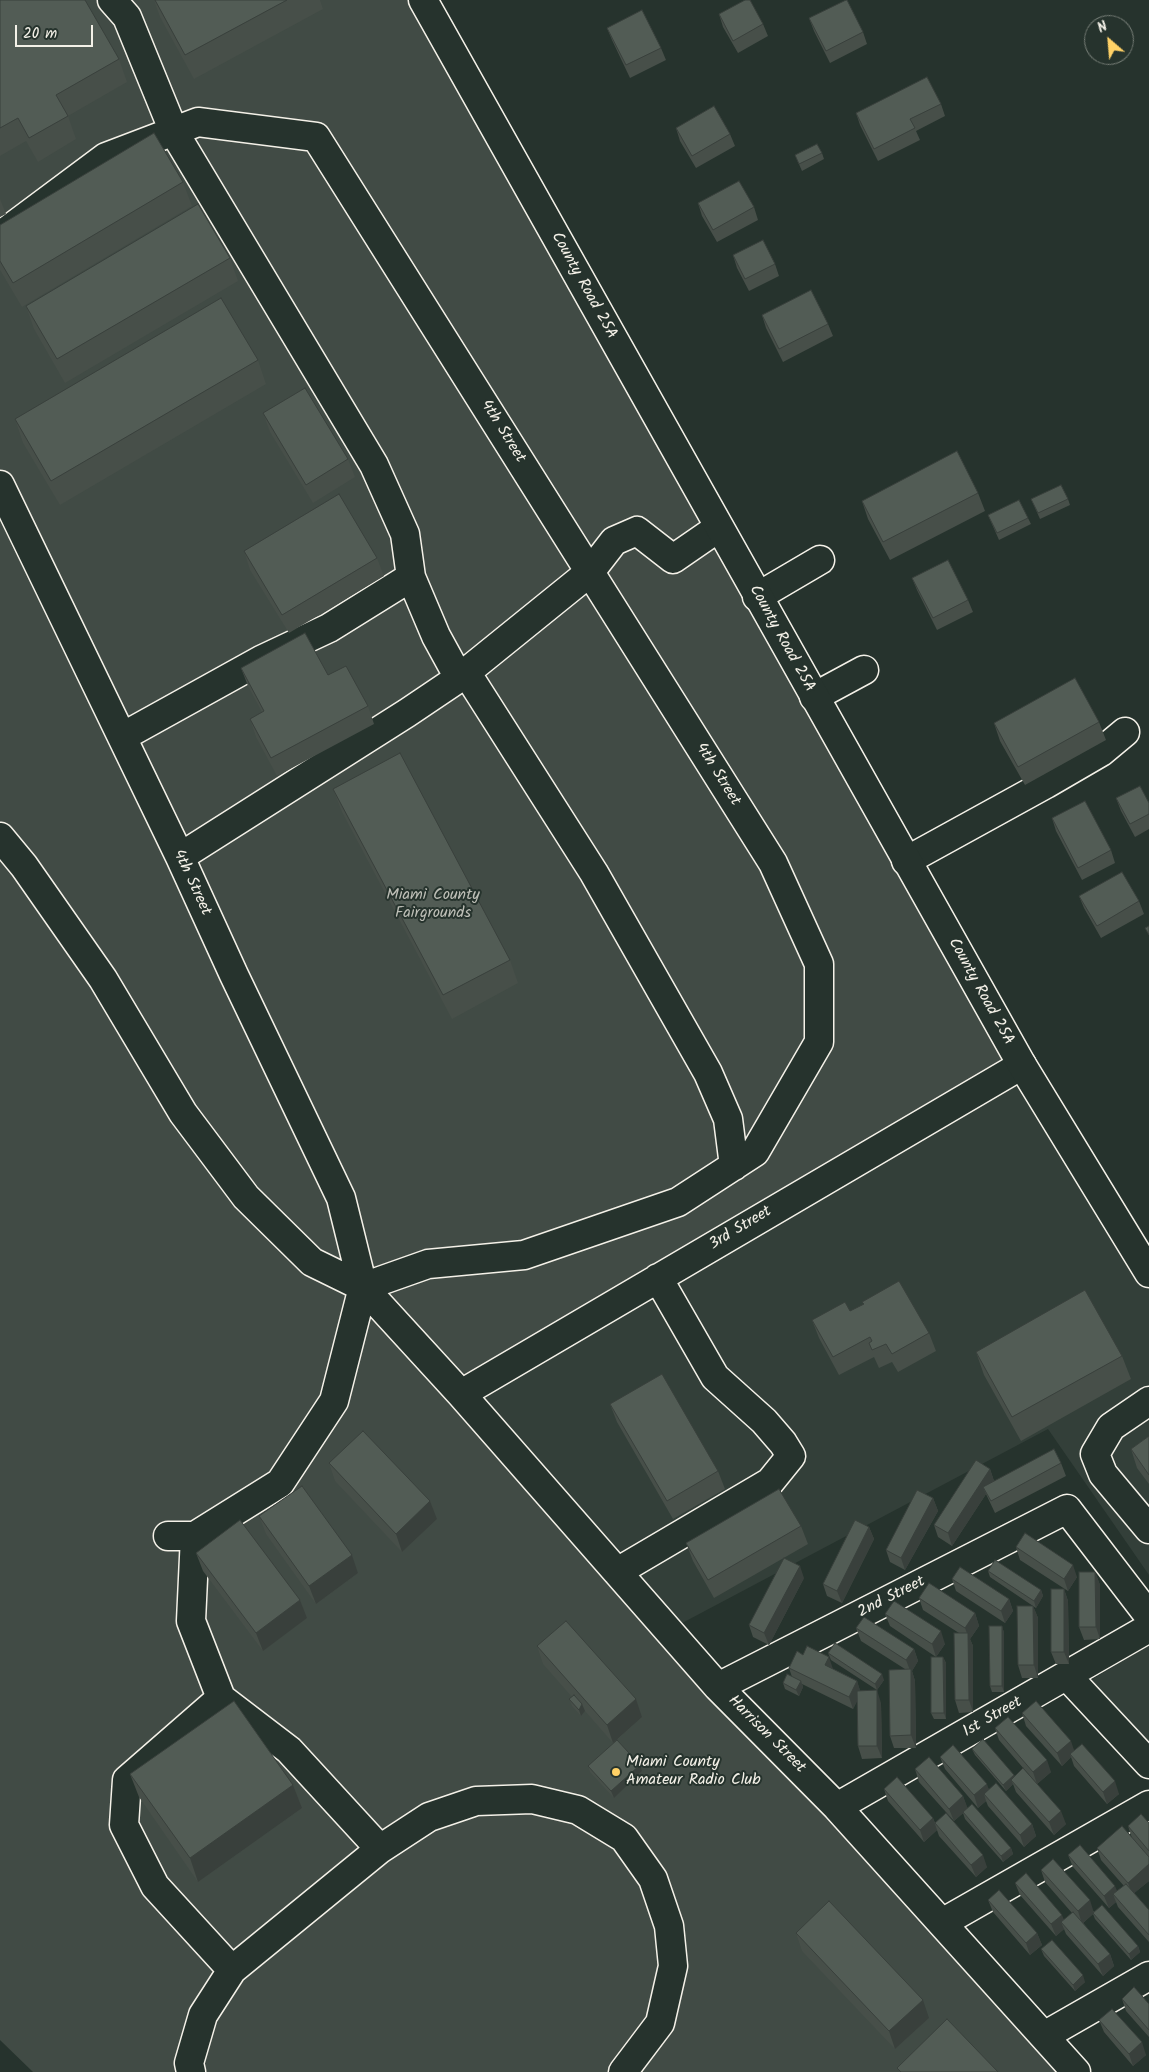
<!DOCTYPE html>
<style>
body{margin:0}
#map{position:relative;width:1149px;height:2072px;overflow:hidden;background:#26332d;font-family:Kalam,sans-serif}
canvas{display:block}
.north{position:absolute;left:1084px;top:15px;width:50px;height:50px;box-sizing:border-box;background:#26332d;border:1px solid #787f78;border-radius:50%;rotate:333deg;font-size:14px;font-weight:700;line-height:20px;text-align:center;color:#f4f1e8}
.north::after{content:'';display:block;margin:auto;width:18px;height:22px;background:#ffd166;clip-path:polygon(50% 0,100% 100%,50% 72%,0 100%)}
.scale{position:absolute;left:15px;top:25px;width:78px;height:22px;box-sizing:border-box;border:2px solid #f4f1e8;border-top:0;padding-left:6px;font-size:15px;line-height:18px;white-space:nowrap;color:#f4f1e8;-webkit-text-stroke:4px #26332d;paint-order:stroke}
</style>
<div id="map">
<canvas width="1149" height="2072"></canvas>
<div class="north">N</div>
<div class="scale">20 m</div>
</div>
<script>
const ctx = document.querySelector('canvas').getContext('2d');
ctx.lineJoin = 'round';
function fill(path, color) {
  ctx.fillStyle = color;
  ctx.fill(path, 'evenodd');
}
function shape(rows) {
  const path = new Path2D();
  for (const r of rows) {
    path.moveTo(r[0], r[1]);
    for (let i = 2; i < r.length; i += 2) path.lineTo(r[i], r[i + 1]);
  }
  return path;
}
function trace(path, color, width, dash) {
  ctx.strokeStyle = color;
  ctx.lineWidth = width;
  ctx.lineCap = dash ? 'butt' : 'round';
  ctx.setLineDash(dash || []);
  ctx.stroke(path);
}
function label(font, color, halo, rows, align = 'center') {
  ctx.font = font + ' Kalam,sans-serif';
  ctx.lineWidth = 4;
  ctx.setLineDash([]);
  ctx.textBaseline = 'middle';
  ctx.strokeStyle = halo;
  ctx.fillStyle = color;
  for (const [text, x, y, turn = 0] of rows) {
    ctx.save();
    ctx.translate(x, y);
    ctx.rotate((+turn || 0) * Math.PI / 180);
    ctx.textAlign = isNaN(turn) ? turn : align;
    if (halo) ctx.strokeText(text, 0, 0);
    ctx.fillText(text, 0, 0);
    ctx.restore();
  }
}
const built = shape([
 [1022,1065,1149,1273,1149,1575,1048,1429,669,1630,461,1394],
 [1149,1645,1149,1744,1091,1680]
]);
const green = shape([
 [0,0,423,0,1022,1065,461,1394,1076,2072,33,2072,0,2040]
]);
const minor = shape([
 [112,0,127,17,174,132,374,465,405,534,411,577,436,636,459,678],
 [0,236,106,157,198,122,316,137,773,863,819,964,819,1042,755,1152,678,1202,524,1255,428,1264,363,1287,334,1401,280,1483,195,1536,168,1536],
 [0,485,180,857,234,975,341,1198,363,1287],
 [757,597,820,560],
 [466,672,594,873,708,1073,728,1119,734,1166],
 [814,697,864,670],
 [122,737,261,660,329,628,411,577],
 [0,837,24,866,103,979,183,1113,246,1197,312,1262,363,1287,461,1394,718,1687,837,1807,1076,2072],
 [180,857,407,713,459,678,590,572,614,541,637,531,673,559,718,528],
 [906,861,1046,784,1101,752,1125,732],
 [461,1394,1022,1065],
 [1149,1401,1111,1427,1095,1454,1103,1474,1149,1529],
 [195,1536,191,1621,221,1698,289,1750,380,1849],
 [617,1572,770,1482,791,1456,783,1443,764,1421,715,1377,658,1278],
 [1067,1676,1149,1764],
 [718,1687,1067,1509,1149,1616],
 [221,1698,127,1780,124,1825,155,1886,232,1970],
 [837,1807,1149,1628],
 [942,1923,1149,1805],
 [1044,2036,1149,1976],
 [191,2072,189,2063,203,2015,232,1970,380,1849,429,1817,476,1801,532,1799,578,1810,624,1838,653,1879,669,1926,673,1966,660,2023,623,2072]
]);
const major = shape([
 [423,0,1022,1065,1149,1273]
]);
const wall = shape([
 [0,0,119,59,127,82,68,116,76,139,38,162,26,141,0,156],
 [154,0,320,0,323,9,194,79,160,17],
 [719,14,763,24,768,36,738,53,723,27],
 [809,18,863,32,867,44,830,63,814,31],
 [607,28,661,48,666,60,630,78,612,40],
 [941,104,945,116,916,131,920,140,878,161,860,125,856,113],
 [676,128,730,134,735,146,696,168,680,141],
 [822,153,824,159,802,171,795,155],
 [183,182,192,206,22,307,0,270,0,225],
 [0,199,6,214,0,217],
 [698,203,754,207,758,220,717,242,702,216],
 [733,255,775,264,779,276,749,291,737,268],
 [230,258,238,281,65,383,34,329,26,306],
 [762,315,828,324,833,336,783,362,766,328],
 [258,360,266,384,60,505,23,443,15,419],
 [263,413,348,459,355,477,313,503,270,432],
 [978,493,985,511,890,560,868,519,862,501],
 [1031,499,1068,499,1070,505,1040,519],
 [988,515,1028,518,1031,524,999,540],
 [244,551,377,558,384,576,289,633,250,570],
 [912,578,968,600,973,612,937,630,917,590],
 [241,668,328,675,368,706,374,724,277,776,256,737,250,719,262,712,248,686],
 [1099,722,1106,740,1025,785,1000,741,994,723],
 [333,789,510,960,518,983,452,1019,342,812],
 [1116,798,1149,803,1149,829,1135,837,1121,811],
 [1052,818,1111,850,1115,863,1082,880,1056,831],
 [1079,896,1139,901,1144,914,1101,938,1084,908],
 [850,1311,929,1333,936,1351,898,1372,892,1362,879,1368,874,1357,839,1375,819,1338,812,1320],
 [976,1352,1122,1356,1131,1379,1021,1441,984,1375],
 [610,1404,718,1471,725,1489,673,1519,617,1422],
 [1149,1436,1149,1484,1137,1468,1131,1449],
 [329,1463,430,1501,437,1519,402,1552,335,1481],
 [1061,1463,1066,1476,995,1513,986,1494,952,1546,938,1537,934,1525,990,1469,994,1481],
 [933,1498,938,1511,905,1570,890,1562,886,1550],
 [259,1516,352,1555,358,1573,316,1604,266,1534],
 [801,1526,808,1544,714,1598,693,1561,686,1543],
 [869,1527,874,1539,842,1603,827,1596,823,1584],
 [1016,1547,1077,1577,1068,1591,1020,1560],
 [196,1553,300,1600,307,1618,263,1651,203,1571],
 [988,1571,1041,1590,1043,1596,1036,1608,990,1577],
 [1095,1572,1100,1585,1100,1639,1084,1640,1079,1627],
 [804,1578,769,1645,753,1637,749,1625],
 [952,1579,1009,1599,1013,1611,1005,1623,956,1591],
 [1064,1589,1068,1601,1069,1664,1056,1664,1051,1652],
 [919,1598,975,1613,979,1626,970,1639,973,1646,973,1712,959,1713,955,1700,959,1633,923,1610],
 [1033,1606,1038,1618,1038,1678,1022,1678,1018,1665],
 [885,1614,945,1644,936,1657,890,1626],
 [1002,1626,1004,1633,1004,1692,992,1692,990,1686],
 [856,1628,914,1649,918,1661,912,1671,915,1681,916,1748,894,1748,890,1736,905,1669,861,1641],
 [537,1646,636,1699,642,1717,617,1740,640,1765,642,1771,614,1798,590,1772,588,1766,613,1743,585,1711,581,1716,572,1706,569,1699,572,1697,543,1664],
 [828,1653,884,1680,877,1690,831,1660],
 [943,1657,946,1663,946,1719,934,1719,931,1713],
 [789,1668,833,1669,857,1681,860,1691,881,1703,882,1758,862,1759,858,1746,857,1701,853,1709,802,1684,803,1687,799,1696,785,1689,783,1683,792,1677],
 [1022,1713,1074,1750,1119,1794,1107,1804,1074,1766,1071,1757,1062,1766,1026,1726],
 [995,1728,1051,1772,1037,1784,999,1740],
 [972,1749,1015,1776,1066,1824,1054,1835,1016,1792,1013,1784,1006,1791,975,1755],
 [940,1757,989,1789,1032,1824,1036,1836,1024,1847,988,1806,986,1801,978,1808,945,1769],
 [915,1769,963,1796,967,1808,1011,1848,1013,1854,1003,1862,965,1819,963,1813,954,1821,919,1782],
 [130,1774,293,1785,302,1808,198,1882,139,1797],
 [884,1789,933,1818,935,1823,987,1867,976,1877,939,1836,937,1830,924,1842,888,1801],
 [1149,1823,1149,1881,1134,1893,1149,1910,1149,1942,1118,1907,1116,1902,1109,1908,1073,1867,1068,1855,1117,1891,1124,1886,1101,1860,1097,1848,1132,1838,1128,1826],
 [1041,1870,1138,1946,1140,1952,1131,1960,1095,1919,1093,1914,1083,1923,1110,1954,1114,1966,1103,1976,1066,1934,1064,1929,1056,1936,1020,1895,1015,1883,1064,1920,1072,1913,1045,1882],
 [988,1900,1037,1933,1042,1945,1030,1955,993,1912],
 [796,1933,929,2018,895,2049,802,1951],
 [1041,1949,1085,1982,1075,1991,1044,1956],
 [1122,1999,1149,2004,1149,2037,1126,2011],
 [1099,2020,1146,2055,1133,2066,1104,2032]
]);
const shadedWall = shape([
 [990,1469,994,1481,983,1487,986,1494,952,1546,948,1533],
 [933,1498,938,1511,905,1570,901,1558],
 [430,1501,437,1519,402,1552,396,1534],
 [869,1527,874,1539,842,1603,837,1591],
 [352,1555,358,1573,316,1604,309,1586],
 [1073,1565,1077,1577,1068,1591,1064,1579],
 [800,1566,804,1578,769,1645,764,1633],
 [1095,1572,1100,1585,1100,1639,1096,1627],
 [1064,1589,1068,1601,1069,1664,1064,1652],
 [1041,1590,1043,1596,1036,1608,1034,1601],
 [1009,1599,1013,1611,1005,1623,1001,1611],
 [300,1600,307,1618,263,1651,256,1633],
 [1033,1606,1038,1618,1038,1678,1034,1665],
 [975,1613,979,1626,970,1639,973,1646,973,1712,969,1700,968,1636,965,1628],
 [1002,1626,1004,1633,1004,1692,1002,1686],
 [941,1631,945,1644,936,1657,932,1644],
 [914,1649,918,1661,912,1671,915,1681,916,1748,911,1735,911,1673,906,1660],
 [829,1657,833,1669,825,1665],
 [943,1657,946,1663,946,1719,944,1713],
 [882,1674,884,1680,877,1690,875,1684],
 [801,1681,803,1687,799,1696,796,1690],
 [857,1681,861,1693,853,1709,849,1697],
 [877,1690,881,1703,882,1758,877,1746],
 [636,1699,642,1717,613,1743,607,1725],
 [582,1704,585,1711,581,1716,579,1710],
 [1071,1741,1075,1753,1070,1754,1071,1757,1062,1766,1057,1753],
 [1047,1760,1051,1772,1037,1784,1033,1772],
 [640,1765,642,1771,614,1798,611,1791],
 [1014,1775,1017,1781,1011,1780,1013,1784,1006,1791,1003,1785],
 [1115,1781,1119,1794,1107,1804,1103,1792],
 [987,1784,991,1796,984,1794,986,1801,978,1808,974,1795],
 [293,1785,302,1808,198,1882,190,1858],
 [963,1796,968,1809,954,1821,949,1809],
 [1061,1811,1066,1824,1054,1835,1049,1822],
 [933,1818,937,1830,924,1842,920,1830],
 [1032,1824,1036,1836,1024,1847,1020,1835],
 [1011,1848,1013,1854,1003,1862,1001,1856],
 [983,1855,987,1867,976,1877,971,1865],
 [1149,1864,1149,1881,1132,1895,1128,1883],
 [1115,1886,1120,1898,1113,1894,1116,1902,1109,1908,1104,1896],
 [1090,1900,1094,1913,1082,1924,1078,1911],
 [1062,1915,1067,1927,1061,1922,1064,1929,1056,1936,1051,1924],
 [1037,1933,1042,1945,1030,1955,1026,1943],
 [1138,1946,1140,1952,1131,1960,1129,1954],
 [1110,1954,1114,1966,1103,1976,1098,1964],
 [1083,1975,1085,1982,1075,1991,1073,1985],
 [923,2000,929,2018,895,2049,889,2031],
 [1142,2042,1146,2055,1133,2066,1129,2054]
]);
const building = shape([
 [0,0,85,0,119,59,56,95,68,116,29,138,18,118,0,128,0,0],
 [155,0,287,0,185,55,155,0],
 [745,0,750,0,763,24,733,41,719,14,745,0],
 [846,0,847,0,863,32,826,51,809,18,846,0],
 [642,10,661,48,626,65,607,28,642,10],
 [927,77,941,104,910,119,915,128,874,149,856,113,927,77],
 [714,106,730,134,692,156,676,128,714,106],
 [154,133,183,182,13,283,0,261,0,225,154,133],
 [817,144,822,153,799,164,795,155,817,144],
 [739,181,754,207,713,230,698,203,739,181],
 [198,204,230,258,57,359,26,306,198,204],
 [763,240,775,264,745,279,733,255,763,240],
 [811,290,828,324,779,349,762,315,811,290],
 [221,298,258,360,51,481,15,419,221,298],
 [305,388,348,459,306,485,263,413,305,388],
 [957,451,978,493,883,542,862,501,957,451],
 [1061,485,1068,499,1038,513,1031,499,1061,485],
 [339,494,377,558,282,615,244,551,339,494],
 [1019,500,1028,518,997,533,988,515,1019,500],
 [948,560,968,600,933,618,912,578,948,560],
 [305,633,328,675,346,666,368,706,271,758,250,719,264,711,241,668,305,633],
 [1075,678,1099,722,1018,767,994,723,1075,678],
 [400,753,510,960,443,995,333,789,400,753],
 [1140,786,1149,803,1149,814,1130,824,1116,798,1140,786],
 [1085,801,1111,850,1078,868,1052,818,1085,801],
 [1122,872,1139,901,1097,926,1079,896,1122,872],
 [1149,926,1149,935,1145,928,1149,926],
 [899,1281,929,1333,892,1354,886,1344,872,1350,869,1343,872,1341,870,1337,833,1357,812,1320,845,1302,850,1311,864,1304,862,1302,899,1281],
 [1085,1290,1122,1356,1012,1417,976,1352,1085,1290],
 [662,1374,718,1471,667,1501,610,1404,662,1374],
 [363,1431,430,1501,396,1534,329,1463,363,1431],
 [1149,1436,1149,1475,1131,1449,1149,1436],
 [1054,1449,1061,1463,991,1501,983,1487,1054,1449],
 [976,1460,990,1469,948,1533,934,1525,976,1460],
 [302,1486,352,1555,309,1586,259,1516,302,1486],
 [779,1489,801,1526,708,1580,686,1543,779,1489],
 [917,1490,933,1498,901,1558,886,1550,917,1490],
 [240,1520,300,1600,256,1633,196,1553,240,1520],
 [855,1520,869,1527,837,1591,823,1584,855,1520],
 [1025,1533,1073,1565,1064,1579,1016,1547,1025,1533],
 [784,1558,800,1566,764,1633,749,1625,784,1558],
 [995,1560,1041,1590,1034,1601,988,1571,995,1560],
 [960,1567,1009,1599,1001,1611,952,1579,960,1567],
 [1079,1572,1095,1572,1096,1627,1079,1627,1079,1572],
 [929,1583,975,1613,965,1628,919,1598,929,1583],
 [1051,1589,1064,1589,1064,1652,1051,1652,1051,1589],
 [894,1601,941,1631,932,1644,885,1614,894,1601],
 [1017,1606,1033,1606,1034,1665,1018,1665,1017,1606],
 [864,1617,914,1649,906,1660,856,1628,864,1617],
 [566,1621,636,1699,607,1725,537,1646,566,1621],
 [989,1626,1002,1626,1002,1686,990,1686,989,1626],
 [954,1633,968,1633,969,1700,955,1700,954,1633],
 [835,1643,882,1674,875,1684,828,1653,835,1643],
 [807,1646,829,1657,825,1665,857,1681,849,1697,789,1668,797,1651,803,1655,807,1646],
 [931,1657,943,1657,944,1713,931,1713,931,1657],
 [911,1669,911,1735,890,1736,889,1670,911,1669],
 [787,1674,801,1681,796,1690,783,1683,787,1674],
 [877,1690,877,1746,858,1746,857,1691,877,1690],
 [574,1695,582,1704,579,1710,569,1699,574,1695],
 [234,1701,293,1785,190,1858,130,1774,234,1701],
 [1036,1701,1071,1741,1057,1753,1022,1713,1036,1701],
 [1008,1717,1047,1760,1033,1772,995,1728,1008,1717],
 [983,1739,1014,1775,1003,1785,972,1749,983,1739],
 [617,1740,640,1765,611,1791,588,1766,617,1740],
 [1082,1744,1115,1781,1103,1792,1070,1754,1082,1744],
 [953,1745,987,1784,974,1795,940,1757,953,1745],
 [929,1757,963,1796,949,1809,915,1769,929,1757],
 [1023,1768,1061,1811,1049,1822,1011,1780,1023,1768],
 [897,1777,933,1818,920,1830,884,1789,897,1777],
 [996,1783,1032,1824,1020,1835,984,1794,996,1783],
 [972,1804,1011,1848,1001,1856,963,1812,972,1804],
 [946,1813,983,1855,971,1865,935,1823,946,1813],
 [1141,1814,1149,1823,1149,1851,1128,1826,1141,1814],
 [1122,1826,1149,1857,1149,1864,1128,1883,1097,1848,1122,1826],
 [1080,1845,1115,1886,1104,1896,1068,1855,1080,1845],
 [1053,1859,1090,1900,1078,1911,1041,1870,1053,1859],
 [1026,1873,1062,1915,1051,1924,1015,1883,1026,1873],
 [1126,1884,1149,1910,1149,1935,1113,1894,1126,1884],
 [999,1890,1037,1933,1026,1943,988,1900,999,1890],
 [829,1901,923,2000,889,2031,796,1933,829,1901],
 [1102,1905,1138,1946,1129,1954,1093,1913,1102,1905],
 [1073,1912,1110,1954,1098,1964,1061,1922,1073,1912],
 [1052,1940,1083,1975,1073,1985,1041,1949,1052,1940],
 [1134,1987,1149,2004,1149,2030,1122,1999,1134,1987],
 [1112,2009,1142,2042,1129,2054,1099,2020,1112,2009],
 [947,2019,998,2072,901,2072,897,2068,947,2019]
]);
const markers = [
 [616,1772,5,"#ffd166"]
];
const streetNames = [
 ["County Road 25A",583,286,61],
 ["4th Street",502,432,58],
 ["County Road 25A",781,639,61],
 ["4th Street",717,775,58],
 ["4th Street",191,883,65],
 ["County Road 25A",980,992,61],
 ["3rd Street",741,1229,-31],
 ["2nd Street",892,1598,-27],
 ["1st Street",993,1718,-30],
 ["Harrison Street",766,1735,45]
];
const parkNames = [
 ["Miami County",433,896],
 ["Fairgrounds",433,914]
];
const poiNames = [
 ["Miami County",626,1763],
 ["Amateur Radio Club",626,1781]
];
fill(built, '#333f39');
fill(green, '#414b45');
trace(minor, '#f4f1e8', 31);
trace(major, '#f4f1e8', 31);
trace(minor, '#26332d', 28);
trace(major, '#26332d', 28);
fill(wall, '#474f49');
fill(shadedWall, '#39403c');
fill(building, '#525c55');
trace(building, '#39403c', 1);
for (const [x, y, r, color] of markers) {
  const dot = new Path2D();
  dot.arc(x, y, r, 0, 2 * Math.PI);
  ctx.fillStyle = color;
  ctx.fill(dot);
  trace(dot, '#26332d', 2);
}
label('16px', '#f4f1e8', '#26332d', streetNames);
label('16px', '#bebfb7', '#26332d', parkNames);
label('16px', '#f4f1e8', '#26332d', poiNames, 'left');
</script>
